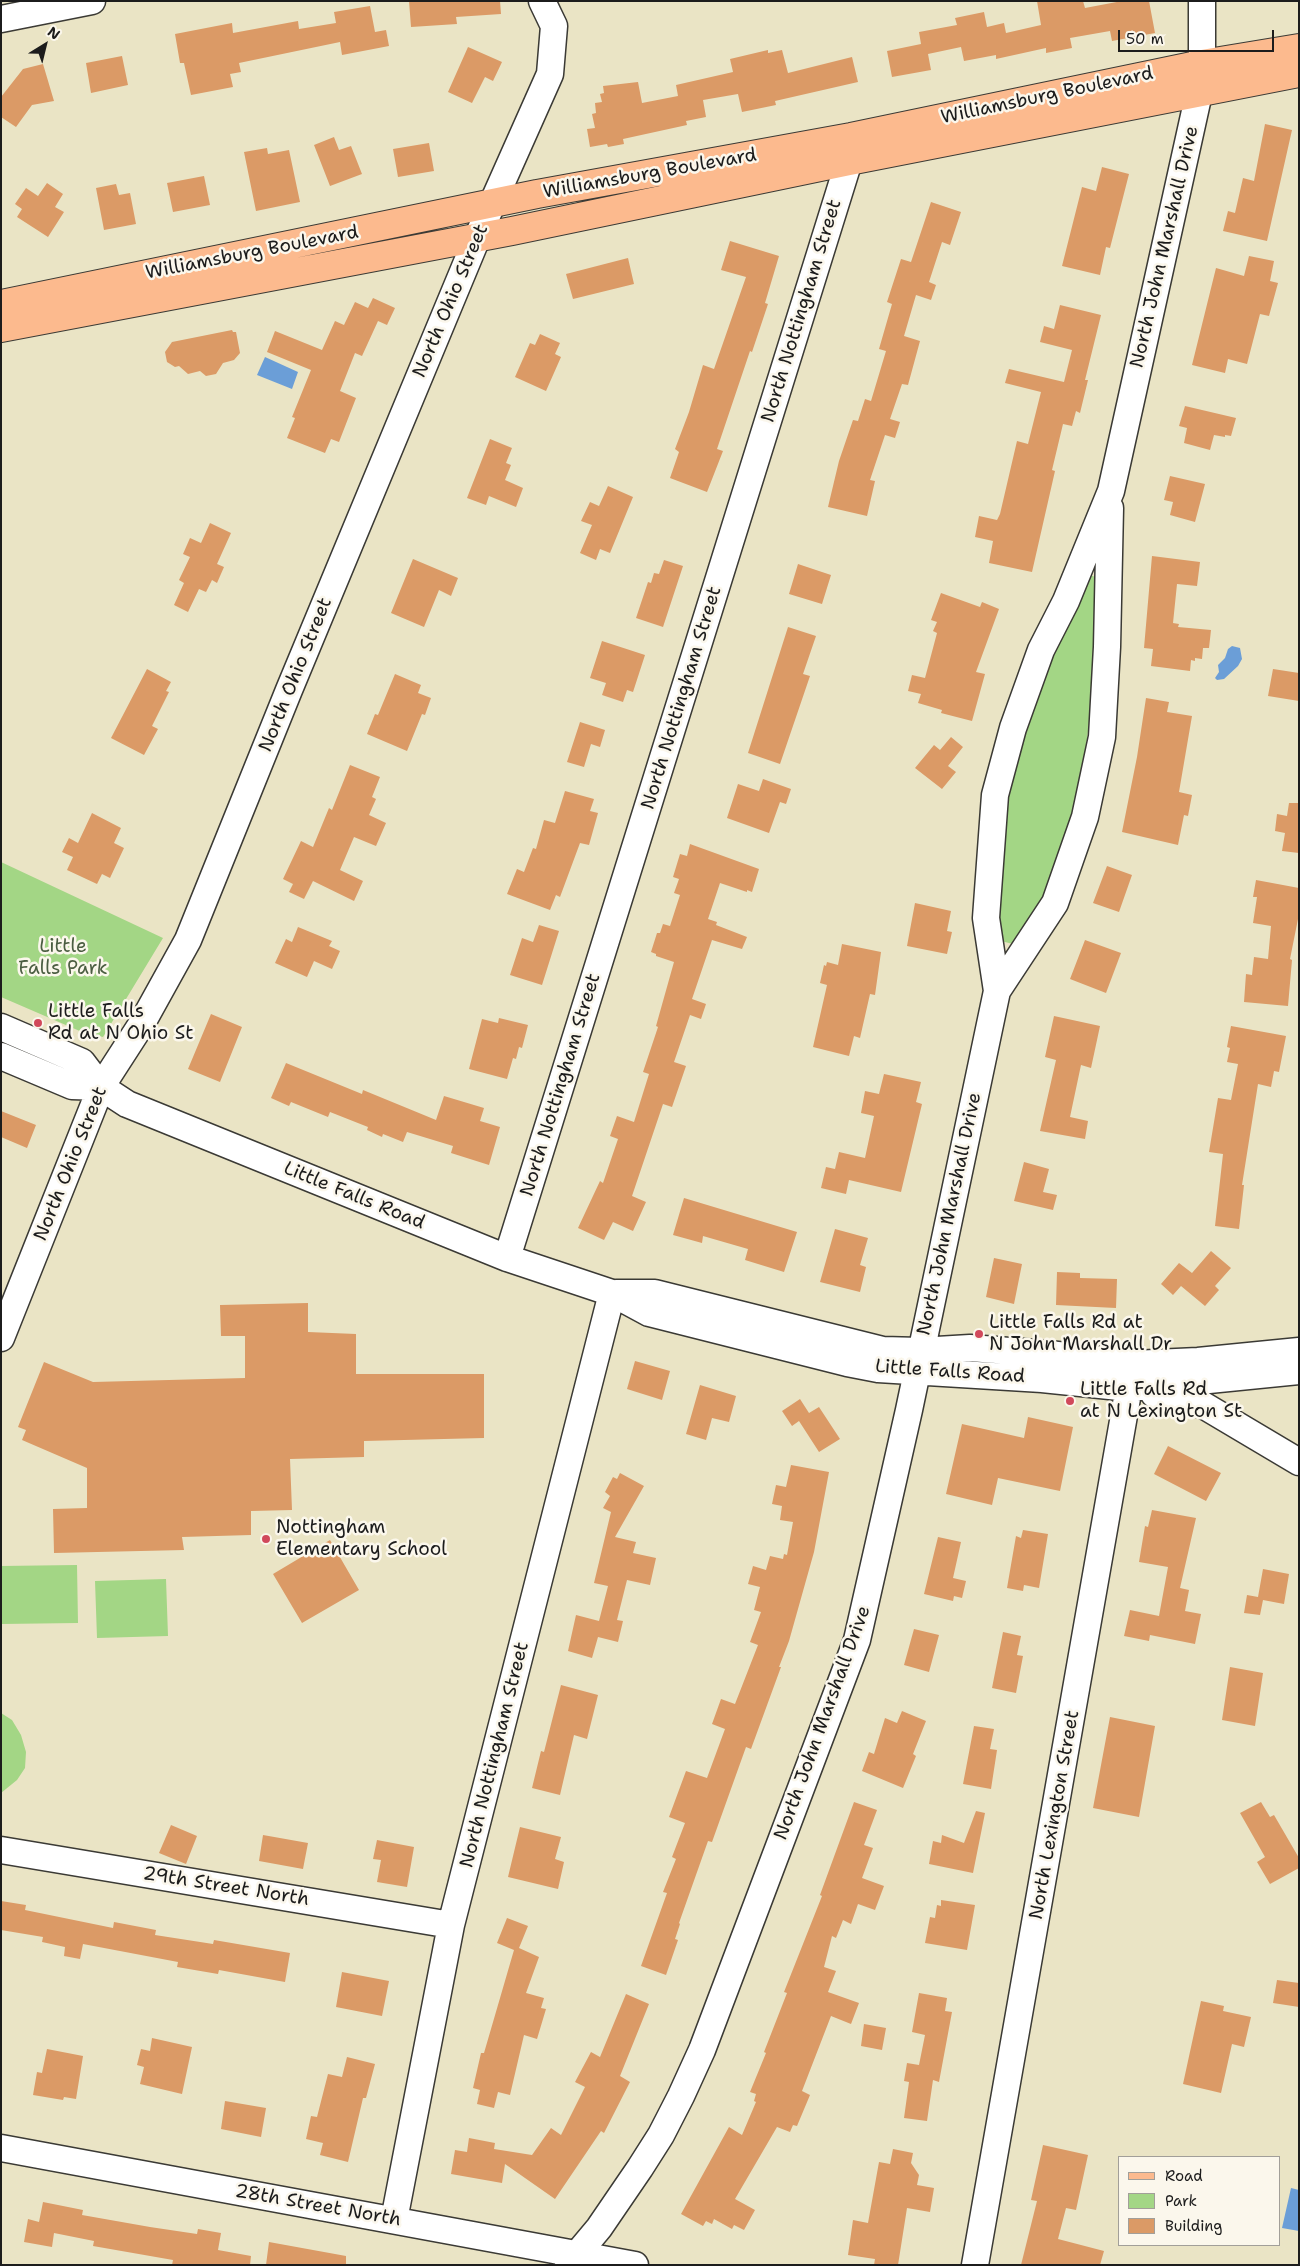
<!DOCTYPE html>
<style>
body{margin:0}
#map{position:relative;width:1300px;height:2266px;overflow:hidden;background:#eae4c5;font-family:"Shantell Sans",sans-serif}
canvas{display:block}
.frame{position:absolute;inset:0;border:2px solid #1c1c1c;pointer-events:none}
.legend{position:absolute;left:1118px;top:2156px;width:162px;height:90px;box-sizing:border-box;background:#fbf7ec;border:1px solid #a29f99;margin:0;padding:6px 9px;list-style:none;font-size:15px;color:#1c1c1c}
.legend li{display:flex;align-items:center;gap:10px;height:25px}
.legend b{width:25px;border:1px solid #a29f99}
.north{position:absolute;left:20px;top:20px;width:50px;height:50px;-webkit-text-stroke:4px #fbf7ec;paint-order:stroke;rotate:36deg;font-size:14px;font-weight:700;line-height:20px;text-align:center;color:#1c1c1c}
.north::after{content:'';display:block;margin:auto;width:18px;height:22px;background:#1c1c1c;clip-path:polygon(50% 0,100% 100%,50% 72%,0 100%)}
.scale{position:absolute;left:1118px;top:30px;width:156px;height:22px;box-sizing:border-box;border:2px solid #1c1c1c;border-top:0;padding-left:6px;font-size:15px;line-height:18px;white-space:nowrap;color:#1c1c1c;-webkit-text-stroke:4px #fbf7ec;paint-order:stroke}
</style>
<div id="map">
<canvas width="1300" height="2266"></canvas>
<div class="frame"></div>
<ul class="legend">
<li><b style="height:6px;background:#fcba8e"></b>Road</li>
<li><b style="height:14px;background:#a3d685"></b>Park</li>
<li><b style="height:14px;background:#db9a66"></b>Building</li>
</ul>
<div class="north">N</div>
<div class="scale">50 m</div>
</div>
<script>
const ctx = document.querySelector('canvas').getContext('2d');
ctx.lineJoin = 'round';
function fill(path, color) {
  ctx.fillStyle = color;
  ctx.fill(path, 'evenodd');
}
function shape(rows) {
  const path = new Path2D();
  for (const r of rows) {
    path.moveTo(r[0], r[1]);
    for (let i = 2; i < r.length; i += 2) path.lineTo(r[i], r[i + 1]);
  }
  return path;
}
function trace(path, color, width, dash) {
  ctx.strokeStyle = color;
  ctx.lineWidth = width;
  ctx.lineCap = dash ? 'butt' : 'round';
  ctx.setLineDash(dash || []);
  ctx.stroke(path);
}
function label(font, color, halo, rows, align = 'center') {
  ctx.font = font + ' "Shantell Sans",sans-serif';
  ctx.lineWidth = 5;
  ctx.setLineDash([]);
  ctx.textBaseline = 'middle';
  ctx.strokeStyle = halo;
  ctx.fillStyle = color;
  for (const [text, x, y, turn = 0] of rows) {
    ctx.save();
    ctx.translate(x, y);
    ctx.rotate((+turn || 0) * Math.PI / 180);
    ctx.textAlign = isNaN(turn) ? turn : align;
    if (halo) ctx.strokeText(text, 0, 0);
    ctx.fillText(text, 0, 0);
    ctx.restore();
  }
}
const green = shape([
 [1088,574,1100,579,1093,694,1084,761,1069,827,1049,883,1027,931,1017,945,997,940,1005,797,1039,680],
 [1,862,163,938,103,1037,82,1032,1,997],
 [77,1565,78,1623,1,1624,1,1566],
 [166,1579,168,1636,97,1638,95,1581],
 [1,1713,12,1720,21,1735,26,1752,25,1768,17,1780,1,1793]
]);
const water = shape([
 [265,357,298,372,292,389,257,375],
 [1232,646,1240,648,1242,659,1238,666,1224,679,1217,680,1215,678,1219,672,1218,665,1225,658,1228,649],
 [1291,2188,1299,2190,1299,2231,1282,2228]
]);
const building = shape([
 [409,1,500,1,501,14,456,17,457,24,411,27],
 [1037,1,1083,1,1085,8,1122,1,1149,1,1155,33,1112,41,1110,31,1070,38,1072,48,1046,53,1046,48,996,59,996,55,964,61,961,47,928,54,931,70,892,77,887,51,921,44,919,32,957,25,955,18,984,12,987,27,1004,23,1006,33,1041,25],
 [370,6,375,32,386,30,389,46,342,55,340,42,239,63,241,72,230,74,233,87,191,95,184,63,180,63,175,34,232,23,233,33,298,21,299,29,336,23,334,12],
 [468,47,502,62,493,81,485,77,472,103,448,92],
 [768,50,768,53,782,50,788,73,852,57,858,82,775,101,776,105,742,112,738,94,703,100,706,117,686,121,687,125,623,139,624,144,608,147,607,144,590,147,587,129,595,128,592,114,596,113,595,103,602,102,600,94,604,93,603,86,638,82,642,103,678,96,676,85,733,72,730,59],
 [122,56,128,85,91,93,86,63],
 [43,64,54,101,32,105,16,127,1,117,1,97,23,69],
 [1265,124,1292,130,1267,241,1223,231,1228,211,1235,213,1243,178,1254,181],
 [334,137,339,150,351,146,362,174,330,186,314,145],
 [429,143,434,171,398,177,393,149],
 [267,148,268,154,289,150,300,202,256,211,244,152],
 [1102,167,1129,174,1110,248,1106,247,1100,275,1062,266,1082,187,1096,191],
 [204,176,210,205,173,212,167,183],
 [47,183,63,194,55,207,64,212,48,237,17,217,22,209,15,204,26,188,38,196],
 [116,184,119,195,130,193,136,224,104,230,96,188],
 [931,202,961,212,950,245,942,242,929,282,936,285,931,300,916,295,904,336,920,341,908,385,902,384,890,419,900,422,895,438,885,435,870,480,875,481,867,516,828,507,839,461,853,420,858,421,865,399,871,401,886,351,879,349,892,304,887,302,901,259,911,262],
 [730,241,779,256,765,303,768,304,752,352,750,351,717,449,723,451,707,492,670,478,679,452,675,449,689,412,703,365,714,369,746,277,721,270],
 [1249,256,1274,261,1270,281,1278,283,1269,316,1260,314,1247,364,1228,359,1225,373,1192,365,1216,268,1244,276],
 [628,258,634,284,573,299,566,274],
 [373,298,395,308,387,325,378,321,362,356,355,353,340,391,356,398,339,442,331,439,325,453,287,438,295,418,292,417,311,370,267,352,275,331,322,350,335,321,344,325,355,302,368,308],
 [1060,305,1101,315,1085,380,1088,380,1080,413,1076,411,1072,426,1063,424,1052,470,1055,471,1032,572,989,563,993,541,975,537,979,516,997,520,1000,514,1017,441,1028,444,1041,392,1005,383,1009,369,1064,382,1072,350,1040,342,1044,326,1054,329],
 [232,330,233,332,236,332,240,353,234,360,223,363,216,374,206,376,200,371,188,374,179,366,175,367,167,362,165,352,172,342],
 [540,334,560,343,555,354,561,357,546,391,515,377,530,343,535,345],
 [1185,406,1236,418,1231,436,1225,435,1225,437,1214,435,1210,450,1184,443,1187,428,1179,426],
 [490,439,512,448,506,463,511,465,505,480,523,488,516,507,489,496,486,505,467,498],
 [1170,476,1205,484,1195,522,1170,515,1173,502,1164,500],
 [608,486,633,497,610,553,600,549,596,560,580,553,592,525,581,521,590,502,599,506],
 [210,523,231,533,217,564,224,567,217,583,212,580,206,592,199,589,188,612,174,605,184,583,179,580,190,557,183,554,190,538,201,543],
 [1152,556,1200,562,1197,586,1177,584,1173,623,1179,624,1178,627,1211,630,1209,648,1203,648,1202,659,1195,658,1195,661,1191,660,1190,671,1151,666,1153,649,1144,648],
 [413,559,458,578,451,596,439,590,424,627,391,613],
 [664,560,683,566,663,627,636,618,648,582,651,583,654,573,659,574],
 [798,564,831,575,822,604,789,594],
 [941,593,980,607,982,602,999,609,976,672,985,674,972,721,941,713,942,710,918,703,921,694,908,691,912,675,925,678,937,633,933,631,937,622,931,620],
 [788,627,816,636,803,674,810,676,780,764,748,753],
 [602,641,645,655,633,692,627,690,623,702,602,695,606,683,590,678],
 [147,669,171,682,166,691,169,692,152,726,158,729,144,755,111,738],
 [1273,669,1299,673,1299,701,1268,696],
 [395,674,421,685,418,693,431,698,425,715,422,714,407,751,367,734,375,714,378,715],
 [1146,698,1169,702,1167,712,1192,716,1179,792,1192,795,1188,816,1184,815,1178,845,1122,832,1137,757],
 [580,722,605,730,600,747,591,744,584,767,567,762],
 [951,737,963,747,948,766,956,772,942,789,915,768,934,745,940,750],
 [350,765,380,777,372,797,376,799,369,815,386,823,376,846,354,837,340,870,363,881,354,901,313,881,304,899,289,892,293,884,283,879,301,841,313,847,329,808,332,810],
 [763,779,791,789,786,804,780,802,769,833,727,818,738,784,759,791],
 [565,791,594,799,590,811,598,813,589,845,580,843,560,897,556,895,550,910,507,894,517,869,524,872,533,848,536,849,544,820,555,823],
 [1289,803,1299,803,1299,853,1282,851,1285,833,1275,831,1277,814,1287,816],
 [92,813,121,828,114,843,124,848,110,878,102,874,97,884,67,870,73,857,62,852,69,838,78,843],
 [690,844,759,869,752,892,747,890,747,892,720,883,708,919,717,922,716,925,747,937,742,949,712,940,692,999,706,1004,701,1019,690,1015,674,1062,686,1066,672,1107,663,1104,632,1196,646,1202,633,1231,613,1222,604,1240,578,1228,600,1181,603,1183,618,1139,610,1136,617,1116,634,1122,649,1074,643,1072,658,1027,656,1026,674,962,656,956,656,954,651,952,657,933,660,933,663,924,670,926,680,895,674,893,679,879,673,877,680,854,687,856],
 [1107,866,1132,875,1119,912,1093,903],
 [1256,880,1299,888,1299,914,1290,959,1292,960,1288,1006,1244,1002,1246,974,1252,975,1254,957,1268,959,1271,926,1253,923,1257,897,1253,897],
 [915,903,951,911,947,931,952,932,947,954,907,946],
 [539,925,559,931,542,985,510,975,522,938,533,942],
 [298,927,332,941,329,946,340,951,332,969,314,961,307,977,275,963,286,939,292,942],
 [1085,940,1121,953,1106,993,1070,979],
 [842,944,881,952,875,995,870,994,860,1038,854,1036,849,1056,813,1047,827,985,820,983,824,965,826,966,827,962,838,965],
 [211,1014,242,1027,220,1082,188,1069],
 [1054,1016,1100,1026,1091,1068,1081,1065,1070,1117,1088,1121,1085,1139,1040,1131,1056,1060,1045,1057],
 [499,1018,528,1025,522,1048,519,1047,516,1059,513,1058,507,1079,469,1069,482,1019,498,1023],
 [1231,1026,1286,1036,1279,1072,1274,1071,1271,1087,1258,1084,1242,1185,1244,1185,1239,1229,1215,1226,1223,1154,1209,1152,1218,1098,1231,1100,1238,1064,1227,1062,1230,1048,1227,1047],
 [286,1063,362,1094,363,1090,436,1120,444,1096,484,1108,480,1121,500,1127,489,1165,451,1153,453,1146,407,1132,403,1142,383,1134,382,1137,367,1130,368,1127,330,1112,328,1117,291,1102,289,1106,271,1098],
 [884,1074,921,1082,916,1102,922,1104,901,1192,849,1180,846,1194,821,1188,826,1167,835,1169,839,1152,865,1158,874,1116,861,1113,865,1091,879,1094],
 [1,1111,36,1125,27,1148,1,1137],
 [1024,1162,1049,1169,1043,1192,1057,1195,1053,1210,1014,1201],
 [684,1198,797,1232,784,1272,745,1260,748,1249,703,1236,702,1243,673,1235],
 [835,1229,868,1238,860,1265,866,1267,860,1292,820,1282],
 [1211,1251,1231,1268,1215,1286,1219,1290,1205,1306,1181,1286,1173,1295,1161,1284,1179,1263,1192,1273],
 [994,1258,1022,1264,1014,1304,986,1297],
 [1057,1272,1080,1273,1080,1278,1117,1279,1116,1308,1056,1305],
 [308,1303,308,1332,356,1334,356,1374,484,1374,484,1438,364,1441,364,1457,290,1459,292,1510,251,1511,251,1535,182,1537,184,1550,54,1553,53,1509,87,1508,87,1468,22,1440,26,1430,18,1427,44,1362,93,1382,245,1378,245,1336,221,1336,220,1305],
 [635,1361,670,1371,662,1400,627,1389],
 [700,1385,736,1396,729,1422,712,1418,706,1440,686,1434],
 [800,1399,809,1413,819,1407,840,1439,819,1452,799,1421,792,1426,782,1411],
 [1028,1417,1073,1427,1060,1491,998,1478,992,1505,946,1494,962,1424,1024,1438],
 [1168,1446,1221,1473,1206,1501,1154,1474],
 [791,1465,829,1472,814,1552,789,1641,779,1667,781,1667,751,1749,746,1747,712,1842,708,1841,679,1923,680,1924,675,1939,678,1940,666,1975,641,1966,667,1893,663,1892,676,1859,672,1857,685,1823,669,1817,686,1771,707,1778,725,1729,712,1724,721,1699,735,1704,758,1645,750,1642,761,1612,754,1610,760,1587,748,1584,753,1566,766,1570,770,1556,783,1559,784,1554,787,1555,793,1522,780,1520,782,1506,772,1504,776,1485,786,1487],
 [620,1473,644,1486,615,1537,636,1542,633,1553,656,1558,650,1585,627,1580,617,1620,623,1621,618,1642,598,1637,592,1658,568,1651,576,1615,599,1621,608,1586,594,1583,611,1512,603,1508,610,1496,605,1492,613,1477,617,1479],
 [1152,1510,1196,1518,1180,1588,1189,1590,1185,1611,1201,1614,1195,1644,1150,1635,1149,1641,1124,1636,1130,1610,1159,1616,1168,1567,1139,1562,1145,1526,1148,1527],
 [1023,1530,1048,1534,1039,1588,1024,1585,1023,1591,1007,1588,1016,1536,1021,1538],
 [938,1537,961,1542,953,1578,966,1581,962,1598,954,1596,953,1601,924,1594],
 [330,1540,359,1590,302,1623,273,1574],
 [1263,1569,1289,1574,1284,1604,1263,1600,1260,1615,1244,1613,1247,1595,1258,1597],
 [914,1629,939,1635,929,1672,904,1665],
 [1003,1632,1021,1636,1017,1655,1023,1656,1016,1693,992,1688],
 [1230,1667,1263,1673,1255,1726,1222,1720],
 [561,1685,598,1695,587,1739,574,1735,560,1795,532,1788,541,1751,544,1752],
 [902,1711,926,1721,913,1754,916,1756,903,1788,862,1771,869,1752,874,1754,885,1718,897,1723],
 [1110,1717,1155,1726,1139,1817,1093,1808],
 [974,1726,994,1729,990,1749,997,1750,991,1789,963,1784],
 [854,1802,877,1810,864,1845,873,1848,862,1878,884,1886,875,1910,858,1904,851,1924,843,1920,836,1938,832,1936,824,1967,836,1971,828,1992,859,2003,851,2024,831,2016,802,2091,810,2095,797,2126,793,2125,790,2132,777,2127,735,2199,755,2210,744,2230,734,2225,732,2229,714,2219,712,2224,706,2221,703,2226,681,2214,729,2127,742,2135,756,2102,754,2101,756,2094,750,2092,766,2053,764,2052,787,1993,784,1992,822,1896,820,1895],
 [1261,1802,1270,1817,1274,1815,1299,1858,1299,1868,1270,1884,1257,1862,1265,1857,1240,1813],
 [976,1811,985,1813,973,1873,929,1864,933,1841,941,1843,942,1835,964,1843],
 [171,1825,197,1836,186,1864,159,1853],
 [520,1827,561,1837,555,1859,564,1862,558,1889,508,1877],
 [263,1835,308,1843,303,1869,259,1861],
 [377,1840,414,1847,407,1887,377,1882,381,1860,373,1859],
 [941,1900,975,1905,967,1950,925,1943,930,1917,935,1918,937,1905,941,1906],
 [1,1901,26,1905,25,1910,113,1928,114,1922,156,1930,155,1935,213,1944,214,1940,290,1953,285,1982,219,1970,218,1974,177,1967,178,1962,83,1944,80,1959,64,1956,65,1947,42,1942,43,1937,1,1930],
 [507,1918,528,1926,519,1948,539,1957,526,1993,544,1998,541,2008,546,2009,537,2039,524,2035,510,2095,498,2092,494,2108,477,2104,480,2090,473,2088,481,2053,484,2053,514,1950,497,1943],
 [342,1972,389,1981,382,2016,336,2007],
 [1277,1980,1299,1983,1299,2007,1273,2003],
 [919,1993,947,1998,945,2011,952,2012,939,2082,933,2080,927,2121,904,2118,909,2082,904,2081,907,2063,919,2065,925,2035,912,2032],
 [626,1994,649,2004,620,2076,630,2082,604,2133,601,2131,555,2199,505,2164,502,2183,451,2174,455,2150,467,2152,469,2138,495,2143,494,2149,532,2155,551,2128,561,2135,585,2087,575,2082,591,2052,600,2057],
 [1201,2001,1224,2006,1223,2011,1251,2017,1244,2047,1232,2044,1221,2093,1183,2084],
 [864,2024,886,2028,882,2050,861,2046],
 [152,2038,192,2047,182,2094,140,2084,144,2067,137,2065,141,2049,150,2051],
 [47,2049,83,2056,76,2099,64,2097,63,2100,33,2095,37,2072,42,2073],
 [347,2057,375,2064,366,2098,363,2098,348,2162,320,2155,323,2143,306,2139,311,2116,317,2117,328,2074,342,2077],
 [225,2101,266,2108,261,2137,221,2129],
 [1043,2145,1088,2155,1076,2210,1066,2208,1058,2239,1104,2251,1100,2265,1021,2265,1037,2201,1031,2200],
 [893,2149,913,2153,911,2163,919,2175,917,2185,934,2188,930,2212,907,2208,898,2265,874,2265,875,2259,848,2255,853,2220,868,2223,879,2162,890,2164],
 [43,2202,83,2210,82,2215,150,2227,197,2234,198,2229,221,2233,218,2250,251,2256,250,2265,172,2265,173,2260,93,2246,94,2241,54,2233,52,2247,24,2242,28,2219,39,2222],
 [269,2242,346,2256,346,2265,266,2265]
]);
const minor = shape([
 [1,19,92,1],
 [997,991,1055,903,1085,817,1102,737,1107,647,1110,508],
 [1,1027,82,1062,101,1087,127,1104,507,1258,612,1293,649,1313,847,1363,878,1369,1042,1379,1129,1388,1299,1371],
 [1,1056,72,1086,101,1087],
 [507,1258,849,161,850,141],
 [616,1293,655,1293,883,1350,920,1351,970,1348,1049,1354,1133,1364,1198,1361,1299,1351],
 [1,1338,101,1087,141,1025,188,940,289,690,477,238,550,74,554,26,542,1],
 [1154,1394,1203,1405,1299,1462],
 [1,1850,451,1925],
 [1,2148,635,2265],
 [394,2220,451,1925,612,1293],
 [568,2265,599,2228,640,2168,661,2135,681,2096,702,2050,857,1640,909,1410,997,991,986,918,995,795,1013,728,1041,650,1066,601,1111,491,1199,93,1202,64,1202,1],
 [975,2265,1133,1364]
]);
const major = shape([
 [1,304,537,194,851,137,1202,64,1299,48],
 [1,328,512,231,849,161,1299,73]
]);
const markers = [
 [38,1023,5,"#d1495b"],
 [979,1334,5,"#d1495b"],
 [1070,1401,5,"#d1495b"],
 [266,1539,5,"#d1495b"]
];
const streetNames = [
 ["Williamsburg Boulevard",1047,96,-12],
 ["Williamsburg Boulevard",650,174,-10],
 ["North John Marshall Drive",1165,247,-77],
 ["Williamsburg Boulevard",252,253,-11],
 ["North Ohio Street",451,301,-67],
 ["North Nottingham Street",802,311,-73],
 ["North Ohio Street",296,675,-68],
 ["North Nottingham Street",682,698,-73],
 ["North Nottingham Street",561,1085,-73],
 ["North Ohio Street",71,1164,-68],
 ["Little Falls Road",354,1196,22],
 ["North John Marshall Drive",950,1214,-78],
 ["Little Falls Road",950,1372,4],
 ["North John Marshall Drive",823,1723,-70],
 ["North Nottingham Street",495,1755,-76],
 ["North Lexington Street",1055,1815,-80],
 ["29th Street North",226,1887,9],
 ["28th Street North",318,2206,10]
];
const parkNames = [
 ["Little",63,947],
 ["Falls Park",63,969]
];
const poiNames = [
 ["Little Falls",48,1012],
 ["Rd at N Ohio St",48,1034],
 ["Little Falls Rd at",989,1323],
 ["N John Marshall Dr",989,1345],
 ["Little Falls Rd",1080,1390],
 ["at N Lexington St",1080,1412],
 ["Nottingham",276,1528],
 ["Elementary School",276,1550]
];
fill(green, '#a3d685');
fill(water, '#6b9ed7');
fill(building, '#db9a66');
trace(minor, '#3b3a35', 29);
trace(major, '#3b3a35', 30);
trace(minor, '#fff', 26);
trace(major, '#fcba8e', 28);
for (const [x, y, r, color] of markers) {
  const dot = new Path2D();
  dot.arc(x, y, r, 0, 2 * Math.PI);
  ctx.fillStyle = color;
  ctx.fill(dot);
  trace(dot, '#fbf7ec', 2);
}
label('19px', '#1c1c1c', '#fbf7ec', streetNames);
label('19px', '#4b5d41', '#fbf7ec', parkNames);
label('19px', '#1c1c1c', '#fbf7ec', poiNames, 'left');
</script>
